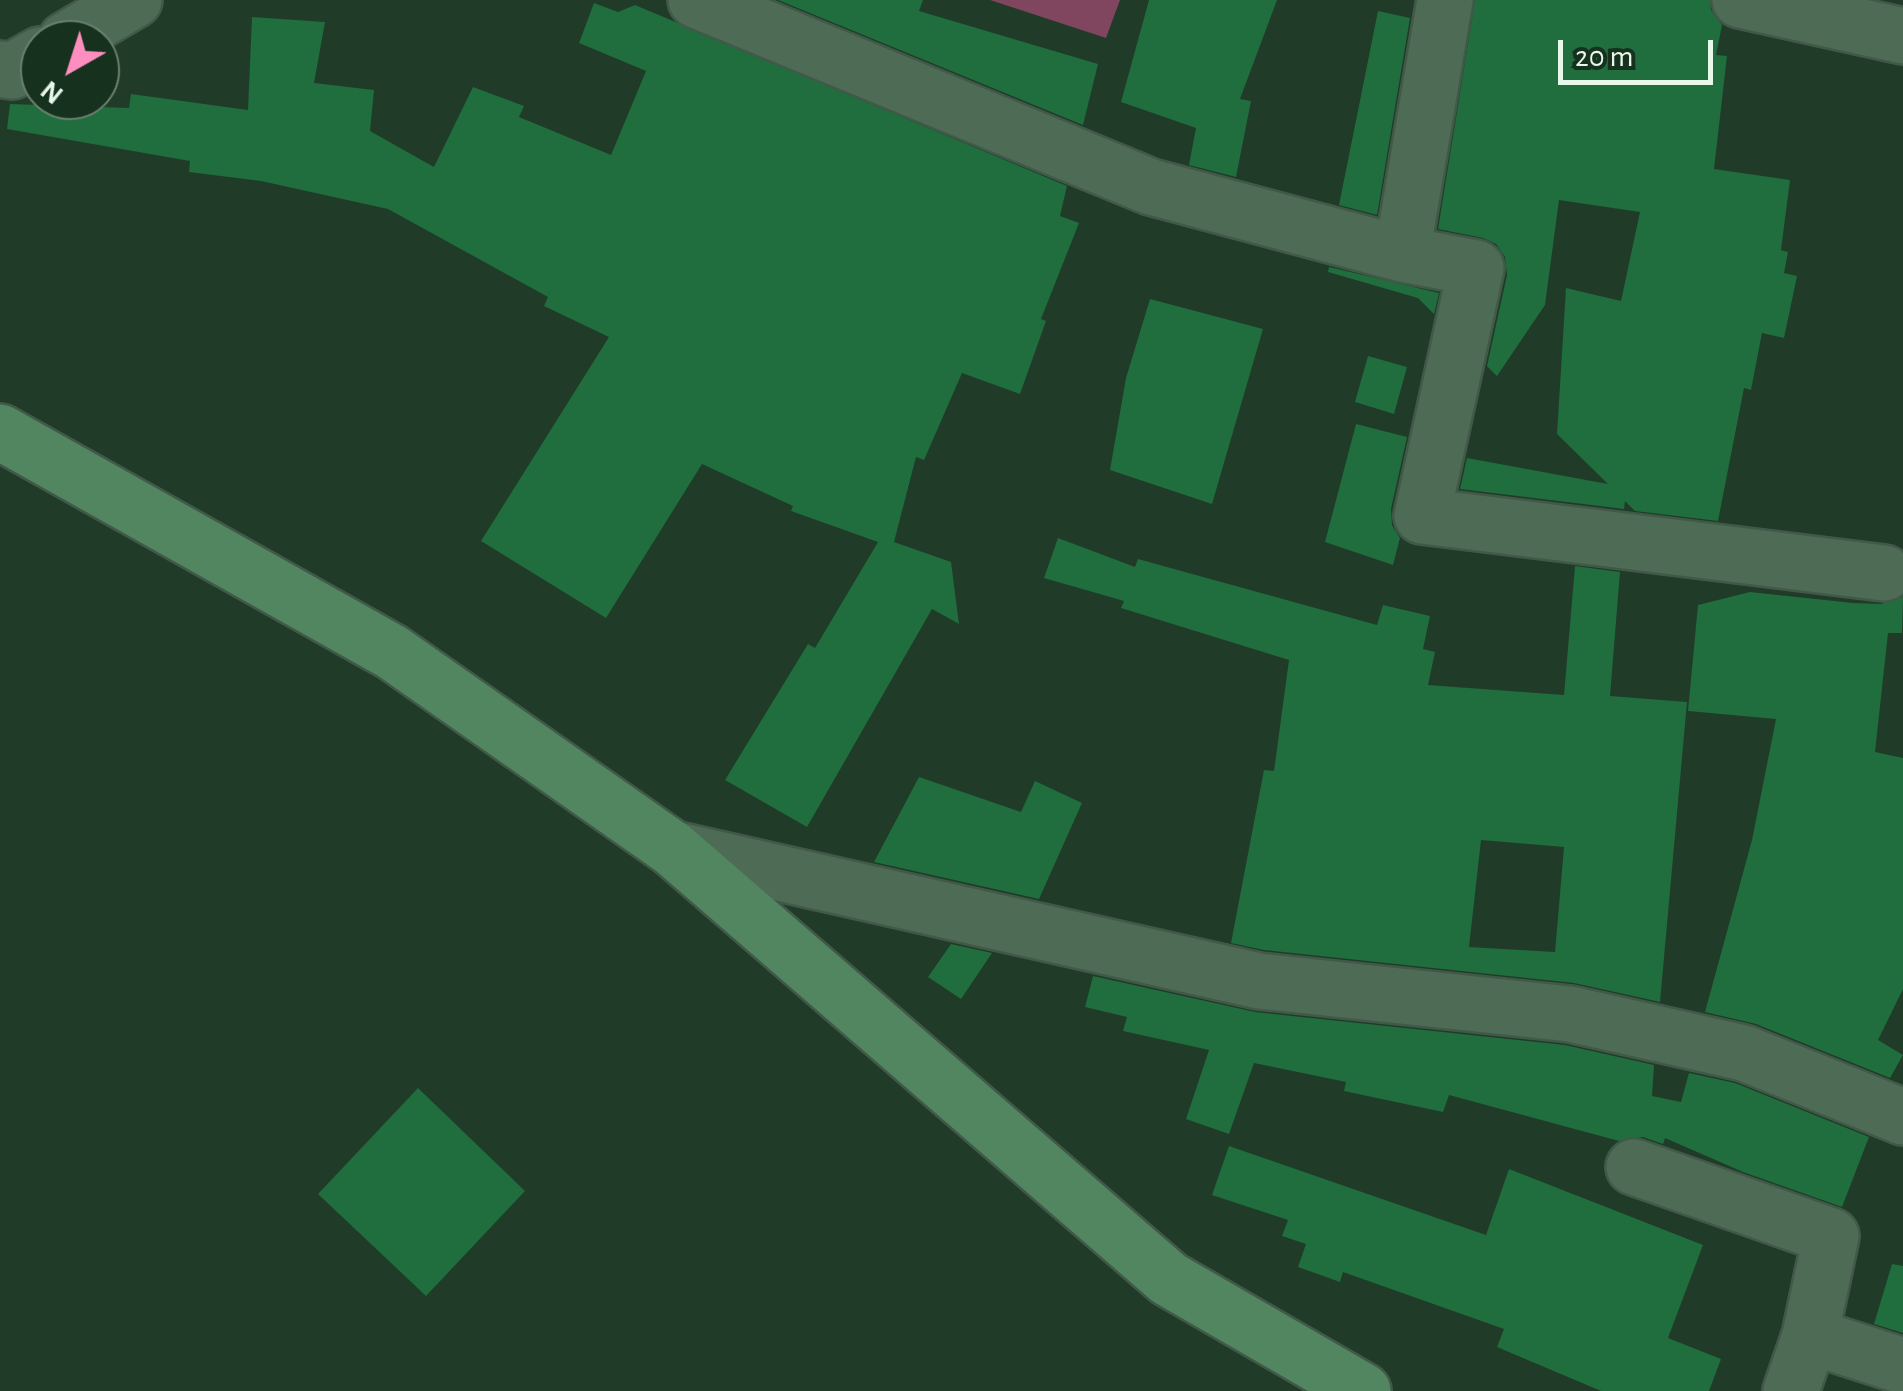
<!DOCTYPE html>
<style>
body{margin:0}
#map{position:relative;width:1903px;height:1391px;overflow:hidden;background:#203b28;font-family:"Alegreya Sans",sans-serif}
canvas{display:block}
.north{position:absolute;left:20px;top:20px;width:100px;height:100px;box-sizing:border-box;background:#16311e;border:2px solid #6a8070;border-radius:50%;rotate:219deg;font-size:28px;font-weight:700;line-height:40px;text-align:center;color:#e7f7ea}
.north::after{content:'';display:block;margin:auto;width:35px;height:45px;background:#fd8ebf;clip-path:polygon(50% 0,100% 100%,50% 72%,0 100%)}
.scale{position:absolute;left:1558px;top:40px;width:155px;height:45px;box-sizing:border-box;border:5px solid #e7f7ea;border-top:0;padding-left:12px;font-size:30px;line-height:35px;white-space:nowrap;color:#e7f7ea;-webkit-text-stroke:8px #16311e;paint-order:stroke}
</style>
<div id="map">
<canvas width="1903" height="1391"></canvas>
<div class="north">N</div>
<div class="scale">20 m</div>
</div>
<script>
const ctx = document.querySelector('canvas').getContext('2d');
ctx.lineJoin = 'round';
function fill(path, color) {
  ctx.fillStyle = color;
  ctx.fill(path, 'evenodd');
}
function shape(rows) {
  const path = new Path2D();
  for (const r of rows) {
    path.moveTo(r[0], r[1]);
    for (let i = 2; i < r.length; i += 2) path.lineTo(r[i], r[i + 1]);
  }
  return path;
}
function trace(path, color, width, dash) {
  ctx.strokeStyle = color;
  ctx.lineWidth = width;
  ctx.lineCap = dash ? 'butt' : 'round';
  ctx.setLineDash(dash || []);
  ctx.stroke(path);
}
const green = shape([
 [990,0,1120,0,1106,38]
]);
const building = shape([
 [778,0,923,0,919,11,1098,64,1083,125],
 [1149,0,1277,0,1240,99,1251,101,1236,177,1189,165,1196,128,1121,102],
 [1475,0,1710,0,1711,10,1722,25,1716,55,1727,56,1714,169,1790,180,1781,250,1788,252,1784,273,1797,276,1784,338,1762,333,1751,390,1744,388,1718,521,1635,511,1625,501,1624,509,1460,489,1467,458,1608,484,1557,434,1566,288,1621,301,1640,212,1559,200,1545,305,1497,376,1487,366,1507,275,1505,257,1496,244,1483,238,1438,229],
 [594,3,618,12,635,5,1067,186,1060,216,1079,223,1041,319,1046,321,1020,394,962,373,924,460,916,457,894,542,951,562,959,624,932,609,807,827,725,780,808,644,815,648,878,542,791,511,793,506,702,464,606,618,481,541,609,337,544,306,548,297,388,209,261,181,189,172,190,161,7,129,10,104,129,108,131,94,248,110,252,17,325,22,314,83,374,90,370,131,434,167,473,87,524,106,519,117,611,155,646,71,579,43],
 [1378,11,1410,18,1377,215,1339,205],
 [1329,267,1439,293,1434,314,1418,298,1328,272],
 [1150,299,1263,329,1212,504,1110,470,1126,378],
 [1368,356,1407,367,1394,414,1355,402],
 [1356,424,1407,437,1391,509,1392,525,1400,538,1393,565,1325,542],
 [1058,538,1135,567,1138,559,1377,625,1383,605,1430,616,1423,649,1435,652,1428,685,1564,695,1575,566,1620,572,1610,696,1687,702,1660,1002,1574,983,1264,950,1231,943,1264,770,1274,771,1289,660,1121,608,1124,601,1044,578],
 [1481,840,1564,847,1555,952,1469,947],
 [1750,592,1853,603,1881,604,1903,597,1902,633,1888,633,1875,752,1903,758,1903,989,1878,1040,1903,1055,1890,1078,1756,1024,1705,1012,1752,840,1776,719,1688,711,1698,605],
 [919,777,1021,812,1035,781,1082,803,1039,899,874,862],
 [951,944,992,953,961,999,928,977],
 [1093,976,1255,1012,1565,1045,1654,1065,1652,1096,1681,1102,1689,1073,1735,1083,1869,1137,1842,1207,1743,1172,1665,1138,1663,1144,1643,1137,1619,1141,1449,1095,1443,1112,1344,1091,1346,1082,1254,1063,1229,1134,1186,1119,1209,1050,1123,1031,1127,1017,1085,1007],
 [418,1088,525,1191,426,1296,318,1194],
 [1229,1146,1486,1235,1509,1169,1703,1245,1668,1338,1721,1359,1709,1391,1601,1391,1497,1347,1504,1329,1343,1272,1340,1282,1298,1267,1306,1244,1282,1236,1288,1220,1212,1195],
 [1892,1264,1903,1266,1903,1333,1874,1324]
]);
const minor = shape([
 [696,0,1151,187,1402,254,1476,268,1422,516,1884,573],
 [1740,0,1903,36],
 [66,40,134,0],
 [0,69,12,71,40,55],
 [1402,254,1445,0],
 [673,849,1259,981,1570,1014,1744,1053,1903,1117],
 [1634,1167,1831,1236,1810,1336,1791,1391],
 [1810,1336,1903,1366]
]);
const major = shape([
 [0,432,392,652,673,849,1169,1279,1363,1391]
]);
fill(green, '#80455f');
fill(building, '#206d3d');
trace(minor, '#415949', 60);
trace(major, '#415949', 60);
trace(minor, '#4e6b55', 55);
trace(major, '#528660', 55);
</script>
